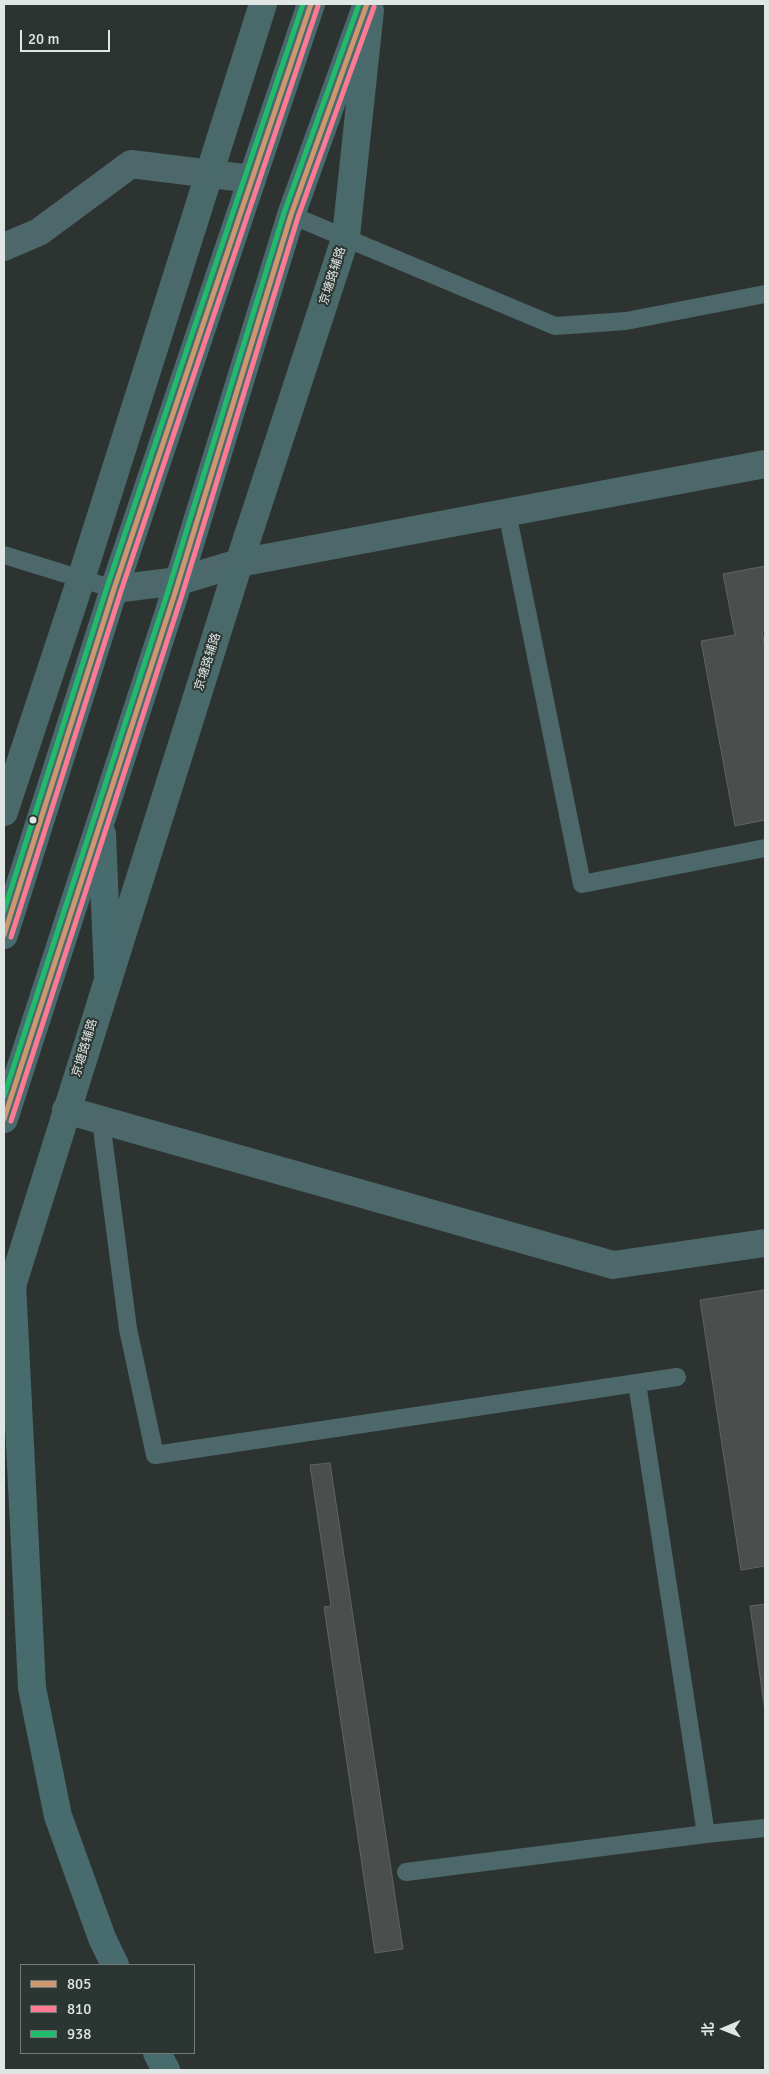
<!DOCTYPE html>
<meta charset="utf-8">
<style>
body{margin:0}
#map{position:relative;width:769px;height:2074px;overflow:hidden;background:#2d3331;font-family:Signika,"Noto Sans SC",sans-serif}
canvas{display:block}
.frame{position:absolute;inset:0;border:5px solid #dfe6e4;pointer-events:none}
.legend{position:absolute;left:20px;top:1964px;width:175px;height:90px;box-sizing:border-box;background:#2b3532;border:1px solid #737c79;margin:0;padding:6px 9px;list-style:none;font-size:15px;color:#dfe6e4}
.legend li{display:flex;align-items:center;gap:10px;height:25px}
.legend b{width:25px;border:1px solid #737c79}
.north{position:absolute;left:699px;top:2004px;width:50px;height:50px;-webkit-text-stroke:4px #2b3532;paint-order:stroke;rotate:269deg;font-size:14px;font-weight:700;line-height:20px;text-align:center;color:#dfe6e4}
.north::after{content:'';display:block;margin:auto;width:18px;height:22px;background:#dfe6e4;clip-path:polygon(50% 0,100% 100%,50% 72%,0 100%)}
.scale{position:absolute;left:20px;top:30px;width:90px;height:22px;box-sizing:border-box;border:2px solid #dfe6e4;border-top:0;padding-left:6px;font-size:15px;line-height:18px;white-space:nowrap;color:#dfe6e4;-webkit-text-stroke:4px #2b3532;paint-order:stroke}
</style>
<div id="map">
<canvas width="769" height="2074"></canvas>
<div class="frame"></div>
<ul class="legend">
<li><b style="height:6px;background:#cd976f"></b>805</li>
<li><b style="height:6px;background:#fe7a93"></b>810</li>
<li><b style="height:6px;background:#20bc6c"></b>938</li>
</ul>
<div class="north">北</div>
<div class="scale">20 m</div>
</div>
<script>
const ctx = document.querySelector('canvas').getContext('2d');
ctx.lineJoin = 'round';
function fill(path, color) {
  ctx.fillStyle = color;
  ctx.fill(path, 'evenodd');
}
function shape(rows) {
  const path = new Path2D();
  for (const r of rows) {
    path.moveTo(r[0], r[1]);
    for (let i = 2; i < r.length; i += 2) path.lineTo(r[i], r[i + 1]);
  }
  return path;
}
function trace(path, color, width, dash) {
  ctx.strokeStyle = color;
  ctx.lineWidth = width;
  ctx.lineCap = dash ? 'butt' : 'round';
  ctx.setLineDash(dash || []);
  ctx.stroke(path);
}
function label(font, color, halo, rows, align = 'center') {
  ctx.font = font + ' Signika,"Noto Sans SC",sans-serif';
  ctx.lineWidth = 4;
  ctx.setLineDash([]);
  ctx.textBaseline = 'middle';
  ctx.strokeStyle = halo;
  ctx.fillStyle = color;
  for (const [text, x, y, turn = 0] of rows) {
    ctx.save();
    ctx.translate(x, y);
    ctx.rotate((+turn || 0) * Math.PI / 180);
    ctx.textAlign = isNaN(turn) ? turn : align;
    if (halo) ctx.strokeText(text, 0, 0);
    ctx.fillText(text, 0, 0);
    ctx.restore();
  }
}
const building = shape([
 [765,566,765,630,762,631,765,648,765,820,735,826,701,641,735,635,723,574,765,566],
 [765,1290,765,1566,741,1570,700,1300,765,1290],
 [330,1463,403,1949,375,1953,324,1607,331,1606,310,1465,330,1463],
 [765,1604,765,1711,750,1606,765,1604]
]);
const lane = shape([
 [291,215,555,326,626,321,765,294],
 [507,512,582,884,765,848],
 [4,555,114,589],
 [101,1121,128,1329,155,1455,677,1377],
 [637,1383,706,1834,765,1828],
 [406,1872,706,1834]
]);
const street = shape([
 [4,247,39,232,131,164,252,179],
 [114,589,179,581,239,563,765,464],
 [66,1110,613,1265,765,1243]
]);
const secondary = shape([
 [4,812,81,579,263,4],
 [6,1305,239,563,346,236,370,10]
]);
const highway = shape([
 [102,834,108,975],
 [4,935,114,589,311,4],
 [4,1119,175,593,291,215,367,4],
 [12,1283,32,1688,58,1816,102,1938,115,1965],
 [157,2053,166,2070]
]);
const bus1 = shape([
 [4,935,114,589,311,4],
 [4,1119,175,593,291,215,367,4]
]);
const bus2 = shape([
 [11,937,121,591,318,6],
 [11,1121,182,595,298,217,374,7]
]);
const bus3 = shape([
 [4,911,107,587,303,4],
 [4,1096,168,591,284,213,359,4]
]);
const markers = [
 [33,820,4.5,"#dfe6e4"]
];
const streetNames = [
 ["京塘路辅路",333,276,-72],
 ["京塘路辅路",208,662,-72],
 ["京塘路辅路",85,1048,-73]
];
fill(building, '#4a4e4c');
trace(building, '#606361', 1);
trace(lane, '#4d686a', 18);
trace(street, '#4d686a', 28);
trace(secondary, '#49696a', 28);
trace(highway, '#486b6d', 28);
trace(bus1, '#cd976f', 5);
trace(bus2, '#fe7a93', 5);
trace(bus3, '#20bc6c', 5);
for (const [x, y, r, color] of markers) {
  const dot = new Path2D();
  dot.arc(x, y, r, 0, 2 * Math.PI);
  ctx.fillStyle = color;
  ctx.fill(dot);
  trace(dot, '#2b3532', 2);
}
label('12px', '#dfe6e4', '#2b3532', streetNames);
</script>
